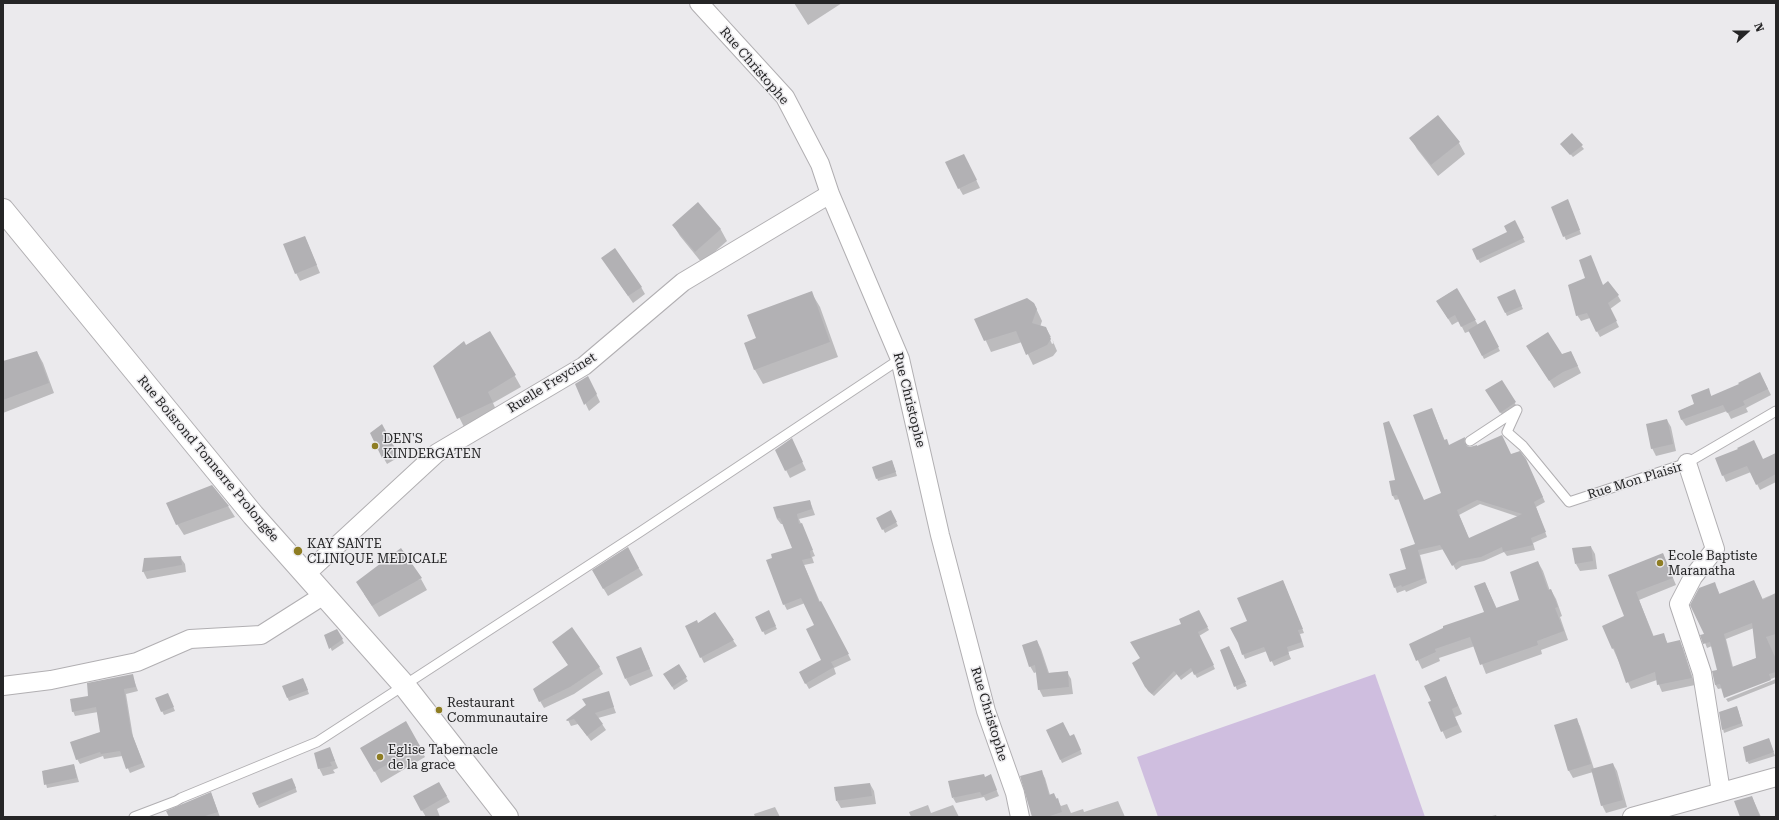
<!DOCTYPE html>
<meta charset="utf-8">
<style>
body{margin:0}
#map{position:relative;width:1779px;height:820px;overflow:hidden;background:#ebeaed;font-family:"Roboto Serif",serif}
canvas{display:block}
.frame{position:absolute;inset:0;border:4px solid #252526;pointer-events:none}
.north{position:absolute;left:1727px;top:12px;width:40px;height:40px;-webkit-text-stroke:3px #ebeaed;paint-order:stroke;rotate:69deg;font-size:11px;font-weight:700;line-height:16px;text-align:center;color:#252526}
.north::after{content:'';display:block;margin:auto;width:14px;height:18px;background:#252526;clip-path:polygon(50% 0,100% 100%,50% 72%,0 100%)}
</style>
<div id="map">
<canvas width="1779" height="820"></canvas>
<div class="frame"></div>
<div class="north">N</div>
</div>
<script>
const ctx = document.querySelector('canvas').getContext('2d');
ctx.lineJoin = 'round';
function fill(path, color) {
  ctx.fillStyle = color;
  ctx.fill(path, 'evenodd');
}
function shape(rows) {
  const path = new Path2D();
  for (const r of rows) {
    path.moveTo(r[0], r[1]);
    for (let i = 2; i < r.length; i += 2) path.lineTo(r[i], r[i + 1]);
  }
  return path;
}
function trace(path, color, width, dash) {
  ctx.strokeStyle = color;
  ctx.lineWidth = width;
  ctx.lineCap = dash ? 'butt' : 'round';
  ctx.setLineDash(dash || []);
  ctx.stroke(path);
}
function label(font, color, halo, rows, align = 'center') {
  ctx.font = font + ' "Roboto Serif",serif';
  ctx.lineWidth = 3;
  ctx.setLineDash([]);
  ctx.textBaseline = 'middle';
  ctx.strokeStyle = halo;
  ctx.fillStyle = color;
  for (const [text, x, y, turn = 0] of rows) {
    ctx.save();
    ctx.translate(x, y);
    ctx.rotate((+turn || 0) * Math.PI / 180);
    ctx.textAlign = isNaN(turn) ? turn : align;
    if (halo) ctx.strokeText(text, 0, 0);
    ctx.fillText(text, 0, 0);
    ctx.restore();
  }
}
const green = shape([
 [1375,674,1425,817,1158,817,1137,757]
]);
const shadow = shape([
 [794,3,842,3,808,25],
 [1572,135,1584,149,1573,157,1564,147],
 [1411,138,1459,143,1465,154,1438,176,1417,149],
 [968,163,980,188,963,195,959,188],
 [1569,203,1581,234,1566,240,1552,208],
 [698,204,721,230,727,241,702,263,680,236,673,225],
 [1514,221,1525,242,1480,263,1473,250,1508,233],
 [305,237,320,273,300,281,296,273],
 [607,265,641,287,645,294,633,303],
 [1603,286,1618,296,1621,301,1610,309,1619,327,1600,337,1590,318,1581,321,1577,315],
 [1456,289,1478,325,1485,321,1500,351,1484,359,1470,331,1465,333,1459,321,1452,325,1437,301],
 [811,292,820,307,838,357,763,384,755,370,745,343,757,339],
 [1516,294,1523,309,1507,316,1499,297],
 [1034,304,1042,321,1040,327,1046,328,1051,337,1049,337,1052,344,1054,343,1052,339,1057,351,1053,356,1033,365,1022,342,991,352,976,319],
 [490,332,521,387,493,403,498,414,465,429,434,367],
 [37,352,43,363,54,393,3,413,3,362],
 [1571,352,1581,373,1554,388,1532,354,1562,356],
 [588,377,600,402,589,411,576,384],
 [1763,379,1771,395,1746,408,1748,412,1731,419,1727,411,1686,426,1682,420,1679,411,1695,404,1708,390,1712,397],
 [1501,381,1519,410,1505,419,1491,398],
 [1434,414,1445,441,1449,446,1465,438,1468,442,1466,447,1511,455,1528,465,1545,502,1536,507,1547,537,1533,543,1535,550,1507,556,1504,552,1484,561,1462,566,1456,570,1444,549,1420,555,1427,583,1406,592,1405,590,1397,593,1391,575,1407,570,1416,545,1400,499,1395,500,1393,496,1390,482,1424,501,1442,494],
 [1480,504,1519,517,1469,539,1459,515],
 [1667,420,1671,427,1676,451,1656,456,1652,448],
 [382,426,399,457,387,464,383,457],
 [795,447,806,470,790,478,786,470],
 [1776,453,1776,482,1760,490,1751,472,1726,482,1716,459,1763,460],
 [892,461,897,476,878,481,877,478],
 [212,486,228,506,235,517,184,535,177,524],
 [810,501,815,515,799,519,815,556,812,557,814,563,804,565,820,602,824,608,851,660,834,668,836,674,809,689,800,673,822,660,816,625,805,603,787,610,784,604,793,549,783,524,781,524,777,519],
 [891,512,898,526,885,533,878,519],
 [1591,547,1595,554,1597,569,1580,571,1576,564],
 [627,549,643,575,608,596,593,571],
 [1663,554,1676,585,1639,600,1654,637,1663,634,1668,644,1679,641,1683,648,1695,685,1662,692,1657,680,1631,689,1603,626,1626,617,1609,575],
 [180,557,185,564,186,572,147,579,143,571],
 [1538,562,1543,571,1550,591,1551,590,1556,599,1562,616,1560,617,1568,640,1541,650,1542,654,1486,674,1475,646,1439,658,1440,661,1422,669,1410,644,1485,613,1485,583,1497,609,1520,601],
 [421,579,427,590,379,617,364,594],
 [1283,581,1304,633,1300,634,1304,647,1288,652,1291,659,1274,666,1267,651,1245,659,1243,654],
 [1754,581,1762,599,1776,593,1776,677,1725,697,1723,688,1718,689,1715,684,1718,671,1712,646,1707,648,1702,635,1706,634,1717,588,1720,595],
 [1754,628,1757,658,1733,667,1726,639],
 [1198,612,1209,630,1199,636,1215,669,1197,678,1193,671,1181,680,1177,674,1154,696,1148,691,1133,663,1141,659],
 [714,613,737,646,704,663,701,657,698,624],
 [770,615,777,629,765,635,763,631],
 [337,630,344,643,332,651,325,635],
 [1037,641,1041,649,1049,673,1067,672,1071,679,1073,694,1043,697,1039,689,1037,672,1034,673,1030,666],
 [553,642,599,667,603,674,574,694,544,708,540,701,569,666],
 [1221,650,1231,650,1247,686,1237,690],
 [644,655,653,676,630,686,626,679],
 [678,665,688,681,674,690,665,674],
 [132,675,138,691,126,694,133,737,145,767,130,773,122,756,104,759,103,756,80,764,77,759,101,733,98,712,75,716,73,711,89,697],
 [1446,678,1462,714,1455,717,1462,732,1446,739,1430,703,1433,702],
 [1776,679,1776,683,1728,702,1726,699],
 [305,683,309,694,289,701,283,687],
 [608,692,616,713,598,718,606,730,591,741,578,724,571,726,568,720],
 [169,697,175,711,164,715,156,699],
 [1738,710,1743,726,1724,733,1723,729],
 [1576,719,1580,726,1594,769,1613,764,1617,771,1627,807,1606,813,1602,805,1593,772,1573,778,1569,771],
 [406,723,425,757,381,783,362,748],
 [1047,730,1075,738,1082,754,1062,763],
 [1769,739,1775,756,1749,764,1747,761],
 [330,749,338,768,333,770,335,773,323,776,319,768],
 [74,765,79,782,47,788,43,771],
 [1041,771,1045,778,1050,795,1054,794,1061,806,1067,804,1071,813,1083,809,1084,812,1118,801,1125,817,1033,817],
 [985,778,993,781,999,796,986,801,984,797,956,803,953,798],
 [294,783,297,792,259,808,257,804],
 [439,783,450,802,437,809,440,817,426,817,414,797],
 [870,784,874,791,876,804,841,808,837,801],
 [211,793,220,817,170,817],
 [1752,797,1761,817,1741,817],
 [928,805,931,813,953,805,959,817,911,817,909,812],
 [775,807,780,817,755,817,754,814],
 [1496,815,1497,817,1488,817]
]);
const building = shape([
 [1438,115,1460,142,1431,165,1409,138],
 [1572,133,1583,145,1570,155,1560,144],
 [964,154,977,180,958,189,945,162],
 [1568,199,1580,230,1563,237,1551,207],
 [698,202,721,229,695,252,672,225],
 [1515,220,1524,238,1477,260,1472,249,1507,232,1504,226],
 [305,236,317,265,295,274,283,244],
 [615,248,642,287,628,296,601,258],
 [1591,255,1603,285,1608,281,1619,295,1608,303,1617,321,1596,332,1587,313,1576,316,1568,285,1585,278,1579,260],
 [1457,288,1476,320,1461,327,1455,315,1448,319,1436,301],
 [1515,289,1522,306,1505,313,1497,297],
 [812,291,830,342,754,370,744,343,756,338,747,315],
 [1027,298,1034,303,1037,309,1032,323,1046,327,1051,339,1047,345,1026,355,1016,331,984,341,974,319],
 [1485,320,1499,347,1482,356,1468,330],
 [490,331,516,375,488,392,493,402,457,419,433,366,464,341,466,345],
 [1548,332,1562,354,1571,351,1578,366,1563,372,1549,381,1526,346],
 [37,351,49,383,3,400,3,361],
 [1760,372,1768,389,1743,401,1745,405,1727,413,1723,405,1681,420,1678,411,1694,404,1691,395,1709,388,1711,396,1739,384,1738,383],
 [588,376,597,394,584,405,575,384],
 [1502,380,1516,402,1500,413,1485,390],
 [1432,408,1444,440,1447,439,1449,445,1465,437,1464,442,1467,446,1470,447,1477,445,1477,446,1502,435,1511,454,1520,451,1526,459,1543,497,1534,502,1546,532,1531,538,1533,545,1503,552,1502,547,1481,557,1459,561,1452,566,1440,545,1418,550,1425,578,1402,587,1401,585,1394,588,1389,574,1406,569,1400,549,1415,544,1397,495,1392,496,1389,481,1395,480,1383,423,1389,421,1424,500,1441,493,1413,415],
 [1477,500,1522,514,1469,538,1457,510],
 [1667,419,1673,444,1651,449,1646,424],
 [382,424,396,450,382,458,370,433],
 [792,438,803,462,785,471,775,450],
 [1754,440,1763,459,1776,453,1776,474,1756,485,1747,466,1722,476,1715,458,1738,449,1737,448],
 [892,460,896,472,876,479,872,467],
 [212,485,229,506,176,525,166,503],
 [810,500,812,509,797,514,799,524,802,523,813,550,810,551,811,558,802,560,819,602,821,601,849,654,831,662,834,667,805,684,799,672,821,660,806,629,814,625,801,598,783,605,766,560,772,558,771,554,792,548,780,518,777,519,773,507],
 [891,510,897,522,882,530,876,518],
 [1591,546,1593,561,1575,564,1572,548],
 [628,547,639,568,603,589,592,570],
 [401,548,422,578,372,606,356,582],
 [1663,553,1673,578,1636,592,1653,636,1664,633,1667,643,1680,640,1692,678,1657,685,1655,672,1626,683,1614,648,1612,649,1602,626,1624,616,1608,575],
 [181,556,182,565,142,572,144,558],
 [1538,561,1548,590,1551,589,1558,607,1555,608,1564,631,1537,641,1538,645,1480,665,1470,637,1435,649,1436,652,1416,661,1409,644,1443,628,1443,626,1484,612,1474,586,1485,582,1496,608,1519,600,1510,572],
 [1283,580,1303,629,1298,630,1302,642,1287,647,1289,654,1270,662,1264,647,1242,655,1238,643,1230,628,1247,621,1237,598],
 [1754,580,1763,600,1776,593,1776,634,1766,637,1776,659,1776,672,1769,674,1771,680,1724,698,1720,684,1715,685,1712,671,1717,670,1710,642,1703,644,1700,635,1704,634,1690,605,1699,588,1715,582,1719,594],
 [1752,623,1756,658,1732,667,1724,634],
 [769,610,776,626,762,632,755,617],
 [1199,610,1208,627,1198,632,1214,665,1194,675,1191,668,1179,677,1174,671,1152,694,1145,687,1132,663,1140,658,1130,642,1181,624,1179,619],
 [715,612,734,640,700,658,685,626,697,620,698,623],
 [572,627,600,667,570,687,539,702,533,689,568,665,552,642],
 [337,629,343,639,329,649,324,635],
 [1037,640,1048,673,1068,671,1069,687,1038,690,1035,665,1029,667,1022,645],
 [1229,646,1246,682,1234,687,1220,650],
 [641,647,650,669,625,679,616,657],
 [679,664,687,677,672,687,663,674],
 [133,674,136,687,124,689,131,731,143,763,126,769,120,751,101,754,100,752,76,760,70,742,100,732,96,707,72,712,70,699,88,696,87,683],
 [1446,676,1458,706,1452,709,1458,725,1441,732,1428,702,1431,701,1424,686],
 [303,678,308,690,287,698,282,686],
 [609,691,614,707,595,713,603,724,587,736,574,719,567,721,566,720,586,705,582,699],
 [168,693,174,707,161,712,155,698],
 [1737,706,1742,723,1722,730,1719,712],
 [1577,718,1591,764,1568,771,1554,725],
 [406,721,420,746,374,772,360,748],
 [1063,722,1070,736,1074,734,1081,750,1060,760,1046,730],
 [1769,738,1774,752,1746,762,1743,747],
 [330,747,335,761,330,762,332,766,318,769,314,753],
 [1613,763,1623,800,1601,806,1591,769],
 [74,764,77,778,44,785,42,771],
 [1042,770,1049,795,1054,793,1056,799,1058,798,1062,812,1047,817,1032,817,1020,776],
 [984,774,985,777,991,774,997,790,982,796,980,792,952,798,948,781],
 [292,778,296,788,257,805,252,793],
 [439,782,447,796,421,811,413,796],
 [870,783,872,796,836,801,834,787],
 [211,792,218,812,202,817,169,817,166,811],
 [1752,796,1760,817,1740,817,1734,801]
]);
const lane = shape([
 [1517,410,1507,432,1523,446,1569,502,1687,463,1776,411],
 [1470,441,1517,410],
 [134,817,176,801,181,798,317,742,640,532,900,359]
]);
const street = shape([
 [699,3,785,97,820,164,830,194,900,359,940,535,986,711,1015,793,1020,817],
 [1687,463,1715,549,1693,577,1679,604,1702,673,1721,792],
 [306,574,437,453,584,366,683,282,830,194],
 [3,686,51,680,137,662,190,639,261,635,324,595],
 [1632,817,1776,777]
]);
const secondary = shape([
 [3,210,253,515,404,685,507,817]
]);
const markers = [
 [375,446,4,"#8e7d23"],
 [298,551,5,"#8e7d23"],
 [1660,563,4,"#8e7d23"],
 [439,710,4,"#8e7d23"],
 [380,757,4,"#8e7d23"]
];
const streetNames = [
 ["Rue Christophe",754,66,49],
 ["Ruelle Freycinet",552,383,-32],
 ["Rue Christophe",909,400,76],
 ["Rue Boisrond Tonnerre Prolongée",208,459,50],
 ["Rue Mon Plaisir",1635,481,-17],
 ["Rue Christophe",989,714,73]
];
const poiNames = [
 ["DEN'S",383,439],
 ["KINDERGATEN",383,454],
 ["KAY SANTE",307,544],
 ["CLINIQUE MEDICALE",307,559],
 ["Ecole Baptiste",1668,556],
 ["Maranatha",1668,571],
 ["Restaurant",447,703],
 ["Communautaire",447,718],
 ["Eglise Tabernacle",388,750],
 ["de la grace",388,765]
];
fill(green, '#cfbedf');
fill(shadow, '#0003');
fill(building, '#b2b1b4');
trace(lane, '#b1afb2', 11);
trace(street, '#b1afb2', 20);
trace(secondary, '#b1afb2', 24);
trace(lane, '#fff', 9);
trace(street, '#fff', 18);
trace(secondary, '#fff', 22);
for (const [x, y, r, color] of markers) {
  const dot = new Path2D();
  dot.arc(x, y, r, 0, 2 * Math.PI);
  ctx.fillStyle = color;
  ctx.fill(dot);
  trace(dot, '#ebeaed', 1.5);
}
label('13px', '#252526', '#ebeaed', streetNames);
label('13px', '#252526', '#ebeaed', poiNames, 'left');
</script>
